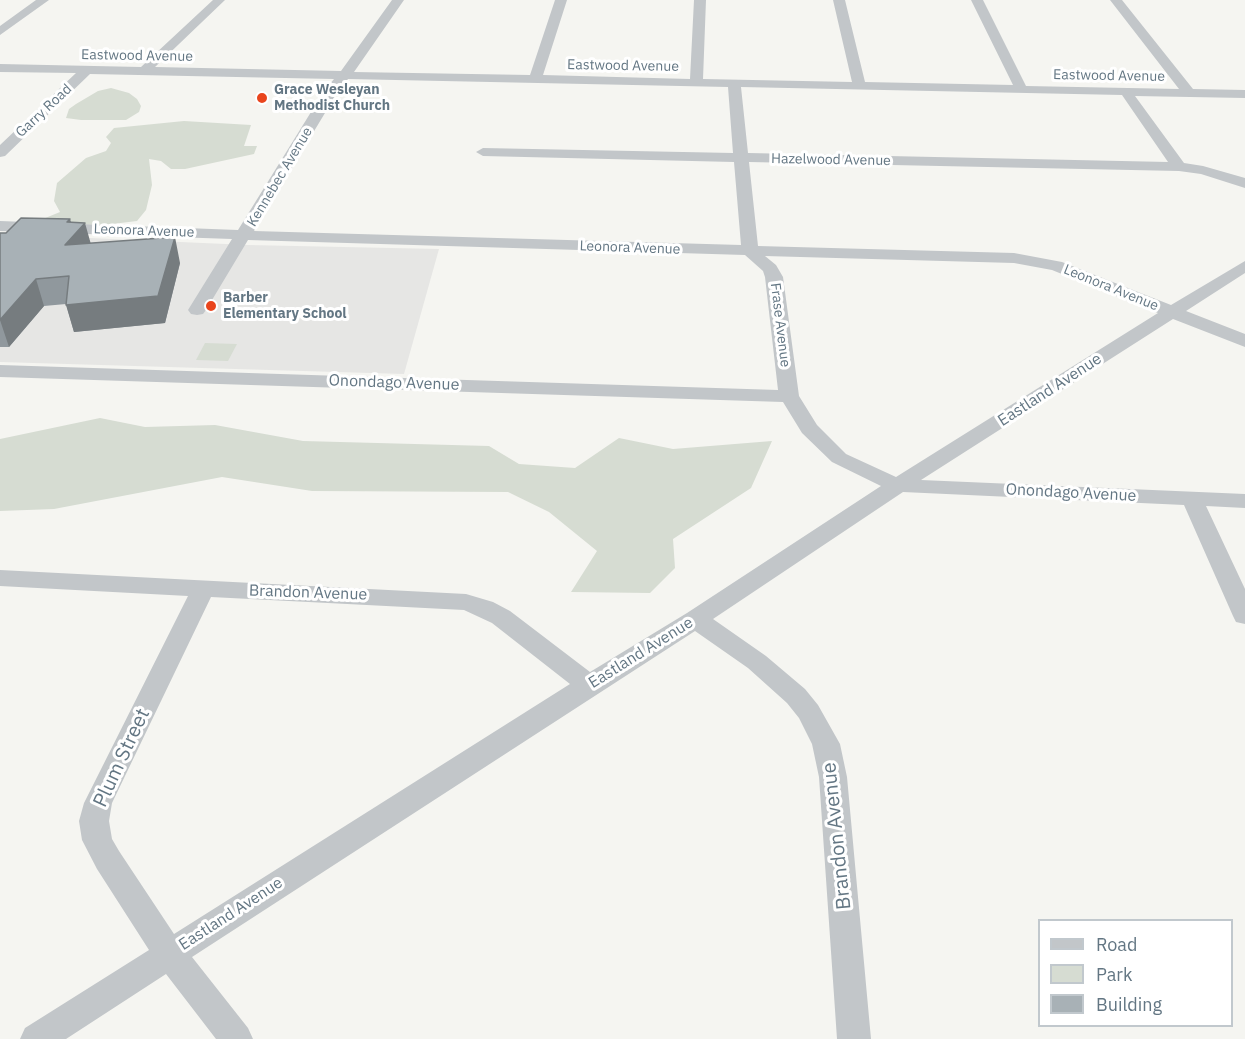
<!DOCTYPE html>
<style>
body{margin:0}
#map{position:relative;width:1245px;height:1039px;overflow:hidden;background:#f5f5f1;font-family:"IBM Plex Sans",sans-serif}
canvas{display:block}
.legend{position:absolute;left:1038px;top:919px;width:195px;height:108px;box-sizing:border-box;background:#fff;border:2px solid #c1c8cd;margin:0;padding:8px 10px;list-style:none;font-size:18px;color:#637683}
.legend li{display:flex;align-items:center;gap:12px;height:30px}
.legend b{width:30px;border:2px solid #c1c8cd}
</style>
<div id="map">
<canvas width="1245" height="1039"></canvas>
<ul class="legend">
<li><b style="height:8px;background:#c2c6c9"></b>Road</li>
<li><b style="height:16px;background:#d6dcd2"></b>Park</li>
<li><b style="height:16px;background:#a8b1b6"></b>Building</li>
</ul>
</div>
<script>
const ctx = document.querySelector('canvas').getContext('2d');
ctx.lineJoin = 'round';
function fill(path, color) {
  ctx.fillStyle = color;
  ctx.fill(path, 'evenodd');
}
function shape(rows) {
  const path = new Path2D();
  for (const r of rows) {
    path.moveTo(r[0], r[1]);
    for (let i = 2; i < r.length; i += 2) path.lineTo(r[i], r[i + 1]);
  }
  return path;
}
function trace(path, color, width, dash) {
  ctx.strokeStyle = color;
  ctx.lineWidth = width;
  ctx.lineCap = dash ? 'butt' : 'round';
  ctx.setLineDash(dash || []);
  ctx.stroke(path);
}
function label(font, color, halo, rows, align = 'center') {
  ctx.font = font + ' "IBM Plex Sans",sans-serif';
  ctx.lineWidth = 6;
  ctx.setLineDash([]);
  ctx.textBaseline = 'middle';
  ctx.strokeStyle = halo;
  ctx.fillStyle = color;
  for (const [text, x, y, turn = 0] of rows) {
    ctx.save();
    ctx.translate(x, y);
    ctx.rotate((+turn || 0) * Math.PI / 180);
    ctx.textAlign = isNaN(turn) ? turn : align;
    if (halo) ctx.strokeText(text, 0, 0);
    ctx.fillText(text, 0, 0);
    ctx.restore();
  }
}
const built = shape([
 [0,234,248,245,439,249,404,374,0,362]
]);
const green = shape([
 [111,88,129,93,137,99,141,106,139,112,126,120,81,120,66,118,69,109,76,104,98,91],
 [184,121,251,125,244,146,257,146,254,154,185,169,171,169,161,161,149,159,152,185,146,210,137,221,104,225,33,223,60,212,54,201,57,183,86,158,106,151,111,143,106,137,114,128],
 [205,343,237,344,228,361,196,360],
 [100,418,145,427,215,425,303,441,489,446,519,464,575,468,619,438,673,449,772,441,751,488,673,539,675,568,650,593,571,592,597,551,549,512,508,492,312,491,222,477,54,509,0,511,0,439]
]);
const minor = shape([
 [36,0,49,0,0,35,0,26,36,0],
 [213,0,225,0,155,67,341,71,392,0,404,0,354,72,530,75,555,0,567,0,543,75,690,79,694,0,706,0,703,79,852,82,833,0,845,0,865,82,1013,85,971,0,983,0,1026,86,1179,89,1110,0,1122,0,1193,89,1245,90,1245,98,1135,96,1184,163,1203,166,1245,178,1245,188,1201,174,1179,171,749,162,758,246,1014,253,1062,262,1171,305,1245,261,1245,273,1186,311,1245,334,1245,347,1173,319,921,480,1245,494,1245,508,1206,506,1245,589,1245,624,1236,622,1233,616,1184,505,903,492,713,619,766,656,805,689,818,705,840,744,847,777,871,1039,837,1039,819,777,812,744,799,718,787,703,748,668,695,631,192,957,248,1028,253,1039,216,1039,166,974,66,1039,20,1039,25,1028,149,950,97,869,82,840,79,821,84,803,188,596,0,586,0,570,466,594,493,602,510,611,590,672,687,613,881,486,832,462,802,433,783,402,0,377,0,365,778,390,765,277,763,271,745,255,248,240,206,310,203,314,197,315,191,314,188,310,232,239,0,231,0,221,238,230,324,91,334,79,90,74,5,156,0,157,0,145,76,73,0,72,0,64,141,67,213,0],
 [348,79,728,87,733,153,483,148,476,152,483,156,734,162,741,245,254,231,337,93,348,79],
 [741,87,1122,95,1168,162,748,153,741,87],
 [765,256,1014,263,1052,270,1158,313,896,477,846,454,817,425,799,396,783,277,776,265,765,256],
 [211,597,464,610,492,623,570,684,174,934,119,851,112,839,109,821,112,803,211,597]
]);
const wall = shape([
 [71,222,90,243,180,263,165,323,74,332,66,304,44,306,9,347,0,347,0,233,6,233]
]);
const shadedWall = shape([
 [70,219,75,234,85,223,92,248,65,245,67,222],
 [175,237,180,263,165,323,74,332,66,305],
 [36,279,44,306,9,347,0,320]
]);
const building = shape([
 [21,218,70,219,67,222,85,223,65,245,175,237,158,296,66,305,69,276,36,279,0,320,0,233,6,233,21,218]
]);
const markers = [
 [262,98,6,"#e9451d"],
 [211,306,6,"#e9451d"]
];
const farStreetnames = [
 ["Eastwood Avenue",137,56,1],
 ["Eastwood Avenue",623,66,1],
 ["Eastwood Avenue",1109,76,1],
 ["Garry Road",44,111,-43],
 ["Hazelwood Avenue",831,160,1],
 ["Kennebec Avenue",280,177,-59],
 ["Leonora Avenue",144,231,2],
 ["Leonora Avenue",630,248,2],
 ["Leonora Avenue",1111,288,22],
 ["Frase Avenue",780,325,83]
];
const farPoinames = [
 ["Grace Wesleyan",274,90],
 ["Methodist Church",274,106],
 ["Barber",223,298],
 ["Elementary School",223,314]
];
const streetNames = [
 ["Onondago Avenue",394,383,2],
 ["Eastland Avenue",1050,390,-33],
 ["Onondago Avenue",1071,493,3],
 ["Brandon Avenue",308,593,2],
 ["Eastland Avenue",641,653,-32],
 ["Eastland Avenue",231,914,-33]
];
const nearStreetnames = [
 ["Plum Street",122,758,-65],
 ["Brandon Avenue",837,836,-96]
];
fill(built, '#e6e6e4');
fill(green, '#d6dcd2');
fill(minor, '#c2c6c9');
fill(wall, '#90989d');
fill(shadedWall, '#767c7f');
fill(building, '#a8b1b6');
trace(building, '#767c7f', 1.5);
for (const [x, y, r, color] of markers) {
  const dot = new Path2D();
  dot.arc(x, y, r, 0, 2 * Math.PI);
  ctx.fillStyle = color;
  ctx.fill(dot);
  trace(dot, '#fff', 2);
}
label('14px', '#637683', '#fff', farStreetnames);
label('bold 14px', '#637683', '#fff', farPoinames, 'left');
label('16px', '#637683', '#fff', streetNames);
label('20px', '#637683', '#fff', nearStreetnames);
</script>
